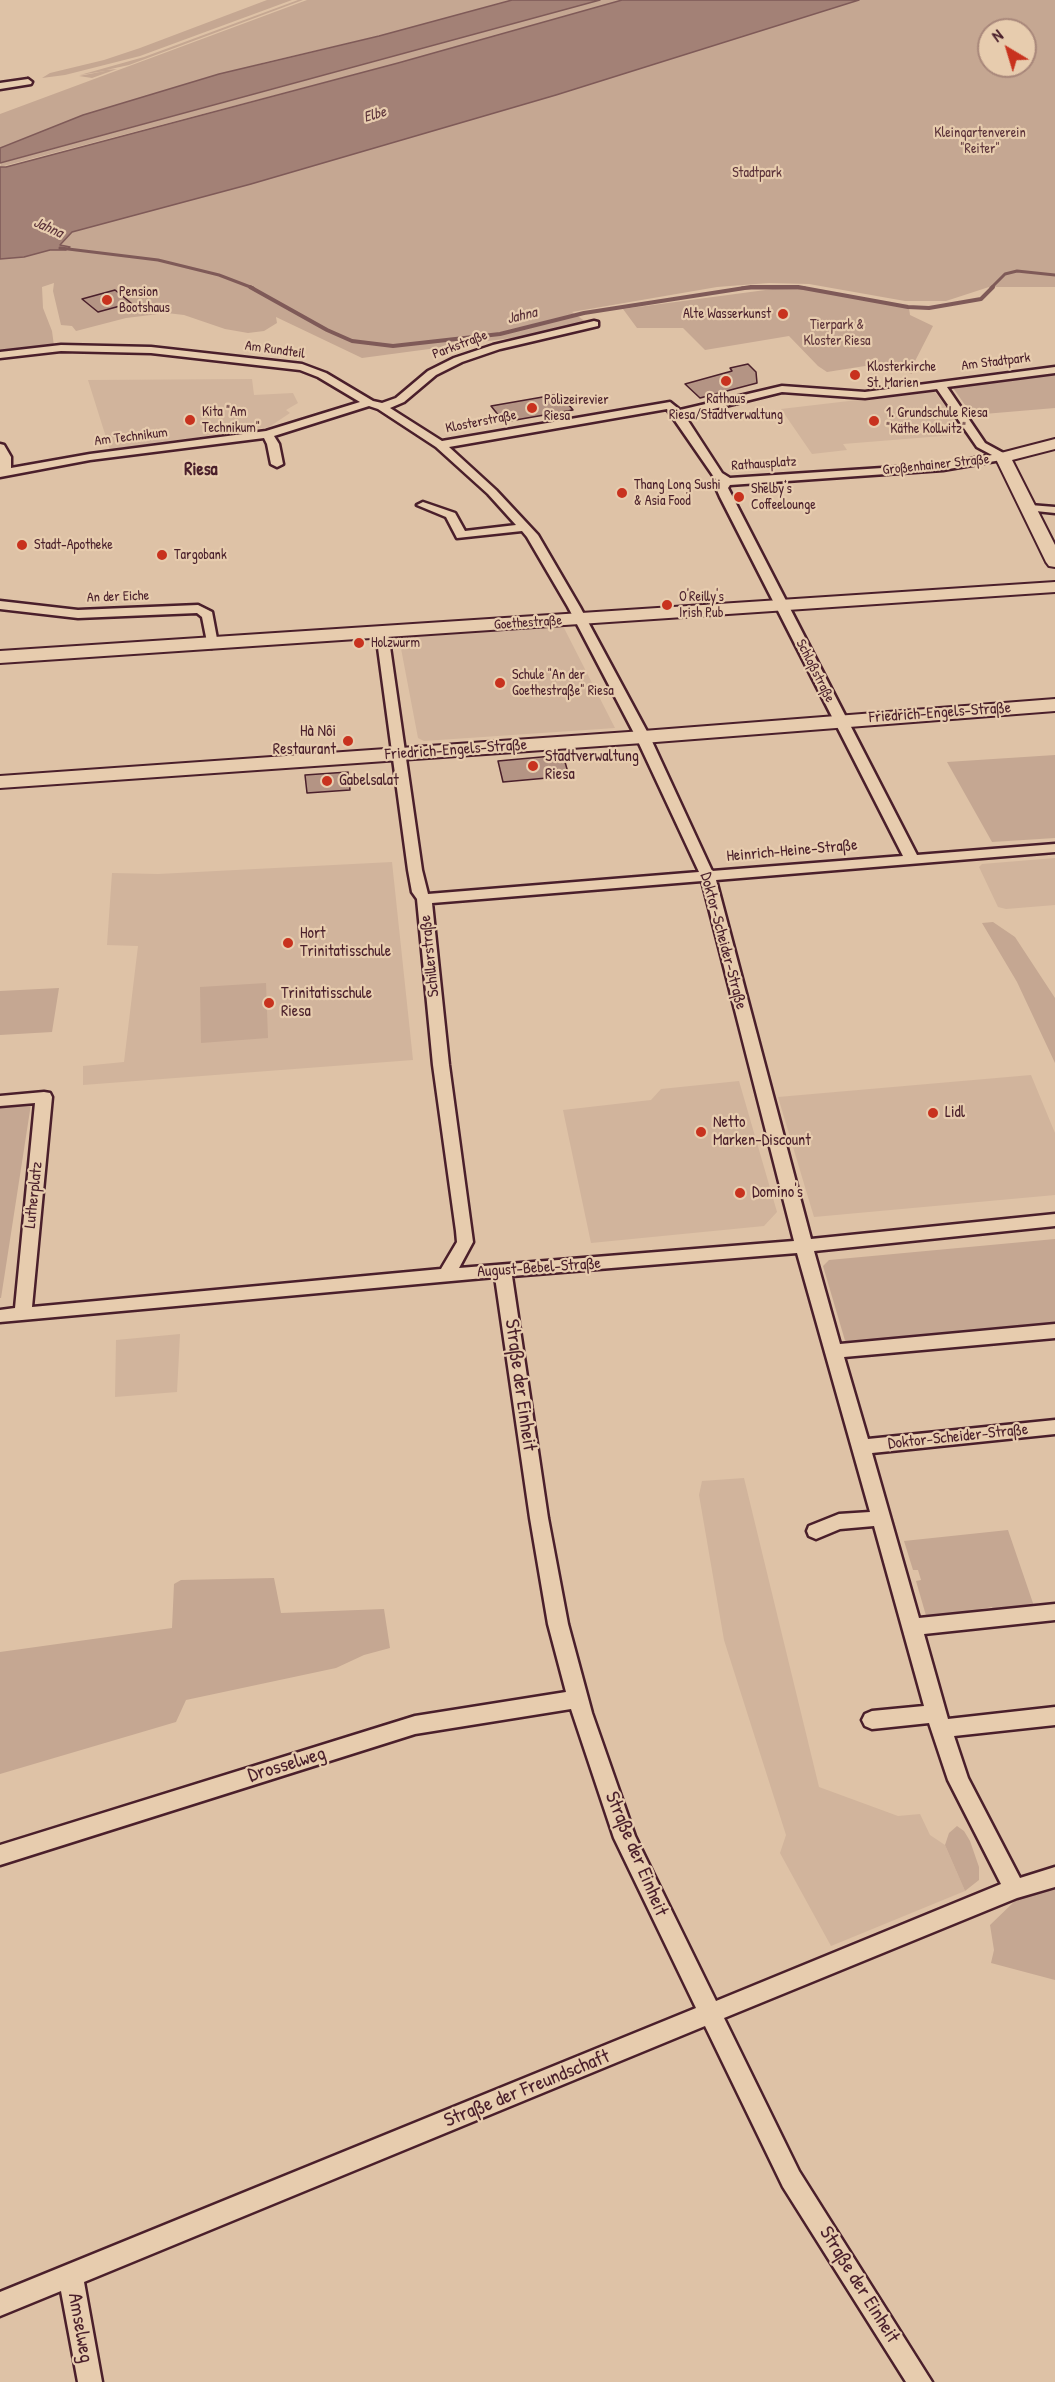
<!DOCTYPE html>
<meta charset="utf-8">
<style>
body{margin:0}
#map{position:relative;width:1055px;height:2382px;overflow:hidden;background:#dec2a6;font-family:"Patrick Hand",sans-serif}
canvas{display:block}
.north{position:absolute;left:977px;top:18px;width:60px;height:60px;box-sizing:border-box;background:#e7ccae;border:2px solid #a8877a;border-radius:50%;rotate:322deg;font-size:16px;font-weight:700;line-height:24px;text-align:center;color:#4a1f2b}
.north::after{content:'';display:block;margin:auto;width:21px;height:27px;background:#c8321e;clip-path:polygon(50% 0,100% 100%,50% 72%,0 100%)}
</style>
<div id="map">
<canvas width="1055" height="2382"></canvas>
<div class="north">N</div>
</div>
<script>
const ctx = document.querySelector('canvas').getContext('2d');
ctx.lineJoin = 'round';
function fill(path, color) {
  ctx.fillStyle = color;
  ctx.fill(path, 'evenodd');
}
function shape(rows) {
  const path = new Path2D();
  for (const r of rows) {
    path.moveTo(r[0], r[1]);
    for (let i = 2; i < r.length; i += 2) path.lineTo(r[i], r[i + 1]);
  }
  return path;
}
function trace(path, color, width, dash) {
  ctx.strokeStyle = color;
  ctx.lineWidth = width;
  ctx.lineCap = dash ? 'butt' : 'round';
  ctx.setLineDash(dash || []);
  ctx.stroke(path);
}
function label(font, color, halo, rows, align = 'center') {
  ctx.font = font + ' "Patrick Hand",sans-serif';
  ctx.lineWidth = 4.5;
  ctx.setLineDash([]);
  ctx.textBaseline = 'middle';
  ctx.strokeStyle = halo;
  ctx.fillStyle = color;
  for (const [text, x, y, turn = 0] of rows) {
    ctx.save();
    ctx.translate(x, y);
    ctx.rotate((+turn || 0) * Math.PI / 180);
    ctx.textAlign = isNaN(turn) ? turn : align;
    if (halo) ctx.strokeText(text, 0, 0);
    ctx.fillText(text, 0, 0);
    ctx.restore();
  }
}
const built = shape([
 [252,379,254,395,293,393,298,403,286,410,290,413,269,427,110,450,88,380],
 [934,391,967,434,843,444,847,450,812,454,781,409],
 [558,626,564,628,615,728,424,741,418,738,399,638],
 [1055,858,1055,905,1006,909,998,907,979,867,982,864],
 [392,862,413,1060,83,1085,83,1066,124,1062,138,946,107,945,112,873,158,874],
 [1031,1075,1055,1133,1055,1195,814,1217,778,1097],
 [739,1081,777,1212,764,1226,591,1243,563,1110,651,1100,661,1089],
 [180,1334,177,1392,115,1397,116,1340],
 [744,1478,819,1787,898,1816,920,1814,930,1835,945,1845,965,1891,831,1946,780,1853,786,1835,724,1640,699,1495,702,1481]
]);
const green = shape([
 [267,0,292,0,140,56,65,75,42,78,50,73,104,60,140,48],
 [298,0,303,0,129,65,106,70,117,69,92,78,79,76,105,71,80,75,144,57],
 [307,0,512,0,379,36,266,62,83,115,0,148,0,114],
 [600,0,622,0,398,63,0,167,1,163],
 [859,0,1055,0,1055,287,989,287,946,301,905,301,809,284,769,283,717,287,572,312,586,322,541,334,362,358,276,317,277,323,264,331,248,333,225,329,184,315,167,313,126,318,76,331,72,326,61,325,53,291,54,283,42,287,43,308,52,331,54,346,0,351,0,259,24,257,50,250,66,250,59,245,72,232,556,95],
 [989,30,1025,30,1025,66,989,66],
 [773,289,809,290,909,308,910,315,933,326,913,365,912,374,891,368,865,366,827,372,818,366,789,336,705,350,683,328,637,328,623,309],
 [1055,374,1055,408,972,415,951,385],
 [1055,755,1055,838,992,842,947,762],
 [993,922,1015,937,1055,998,1055,1063,1017,982,982,923],
 [266,983,268,1038,201,1043,200,987],
 [59,988,52,1032,0,1035,0,991],
 [31,1104,1,1298,0,1298,0,1106],
 [1055,1239,1055,1325,846,1344,823,1266,829,1260],
 [1008,1530,1035,1609,995,1613,992,1607,981,1609,982,1614,927,1619,916,1581,921,1580,918,1570,913,1570,904,1541],
 [274,1578,281,1613,384,1609,390,1648,364,1655,336,1668,186,1700,176,1722,0,1774,0,1652,172,1628,174,1584,181,1580],
 [957,1826,964,1831,970,1841,979,1867,979,1880,965,1891,945,1845,949,1833],
 [1055,1887,1055,1980,991,1963,994,1950,990,1925,1018,1898]
]);
const water = shape([
 [512,0,600,0,0,163,0,148,83,115,219,74,379,36,512,0],
 [622,0,859,0,556,95,251,184,72,232,60,245,70,247,66,250,50,250,24,257,0,259,0,167,6,167,398,63,622,0]
]);
const streamFar1 = shape([
 [60,248,158,260,219,275,253,288],
 [742,288,805,288],
 [991,288,1005,274,1017,271,1055,275]
]);
const stream = shape([
 [250,287,327,330,352,341,393,346,500,334,584,313,751,287,798,287,908,307,929,308,981,299,993,287]
]);
const building = shape([
 [115,290,131,303,98,312,82,299,115,290],
 [748,364,756,372,757,383,700,398,685,384,732,371,730,368,748,364],
 [560,394,573,410,504,422,491,406,560,394],
 [563,755,569,776,503,782,498,761,563,755],
 [348,772,350,790,307,793,305,775,348,772]
]);
const minor = shape([
 [28,79,32,82,31,84,0,89,0,83,28,79],
 [594,321,598,322,598,326,500,349,462,362,436,375,404,402,390,408,442,441,670,402,680,410,782,386,865,392,1055,367,1055,373,947,387,985,443,1007,455,1007,459,943,470,730,485,728,488,917,855,1055,844,1055,852,716,880,811,1239,1055,1214,1055,1226,814,1251,840,1344,1055,1324,1055,1338,844,1357,868,1439,1055,1420,1055,1434,872,1453,919,1618,1055,1604,1055,1620,924,1634,948,1719,1055,1707,1055,1725,954,1736,968,1778,1020,1878,1055,1867,1055,1887,1017,1898,724,2018,799,2171,932,2382,906,2382,783,2187,705,2026,84,2282,102,2382,78,2382,61,2291,0,2316,0,2292,696,2008,614,1838,571,1709,415,1734,0,1865,0,1845,415,1716,566,1692,548,1624,530,1518,495,1277,0,1322,0,1310,15,1308,35,1103,0,1106,0,1096,44,1092,50,1093,52,1097,32,1307,441,1269,457,1242,456,1231,433,1065,417,899,412,892,408,870,376,633,378,630,382,629,388,633,422,870,428,894,699,872,636,737,568,607,527,537,522,531,457,538,446,517,417,505,423,502,455,513,465,531,516,525,488,494,436,447,378,409,369,406,274,436,279,444,283,464,277,467,271,464,267,444,264,438,90,460,0,477,0,444,4,445,11,457,11,468,90,454,266,431,360,402,318,377,300,370,151,353,61,351,0,358,0,352,61,345,151,347,302,364,326,373,373,401,382,403,396,398,428,371,454,358,493,345,594,321],
 [937,389,977,447,992,455,943,464,730,478,722,473,685,416,782,392,865,398,937,389],
 [667,409,714,477,720,483,716,488,720,497,903,856,712,871,650,737,580,607,538,535,496,490,449,447,667,409],
 [702,881,794,1241,459,1268,473,1242,449,1065,432,903,702,881],
 [797,1253,870,1512,839,1514,809,1526,807,1531,809,1536,816,1539,840,1529,874,1526,924,1706,872,1711,865,1714,862,1720,865,1726,872,1729,929,1723,948,1780,1001,1884,716,2001,635,1836,592,1713,568,1624,548,1518,512,1276,797,1253],
 [1030,505,1055,507,1055,513,1026,510,1026,506,1030,505],
 [0,601,78,610,198,605,212,612,218,644,212,648,208,647,202,617,197,613,78,618,0,609,0,601]
]);
const secondary = shape([
 [1055,439,1055,449,1012,460,1055,545,1055,567,1049,566,1046,562,995,457,997,454,1055,439],
 [1055,582,1055,592,0,663,0,651,1055,582],
 [1055,699,1055,711,643,743,0,788,0,776,643,731,1055,699]
]);
const markers = [
 [107,300,6,"#c8321e"],
 [783,314,6,"#c8321e"],
 [855,375,6,"#c8321e"],
 [726,381,6,"#c8321e"],
 [532,408,6,"#c8321e"],
 [190,420,6,"#c8321e"],
 [874,421,6,"#c8321e"],
 [622,493,6,"#c8321e"],
 [739,497,6,"#c8321e"],
 [22,545,6,"#c8321e"],
 [162,555,6,"#c8321e"],
 [667,605,6,"#c8321e"],
 [359,643,6,"#c8321e"],
 [500,683,6,"#c8321e"],
 [348,741,6,"#c8321e"],
 [533,766,6,"#c8321e"],
 [327,781,6,"#c8321e"],
 [288,943,6,"#c8321e"],
 [269,1003,6,"#c8321e"],
 [933,1113,6,"#c8321e"],
 [701,1132,6,"#c8321e"],
 [740,1193,6,"#c8321e"]
];
const farParknames = [
 ["Kleingartenverein",980,133],
 ["\"Reiter\"",980,149],
 ["Stadtpark",757,173],
 ["Tierpark &",837,325],
 ["Kloster Riesa",837,341]
];
const farPoinames = [
 ["Pension",119,292],
 ["Bootshaus",119,308],
 ["Alte Wasserkunst",771,314,"right"],
 ["Klosterkirche",867,367],
 ["St. Marien",867,383],
 ["Rathaus",726,399,"center"],
 ["Riesa/Stadtverwaltung",726,415,"center"],
 ["Polizeirevier",544,400],
 ["Riesa",544,416],
 ["Kita \"Am",202,412],
 ["Technikum\"",202,428],
 ["1. Grundschule Riesa",886,413],
 ["\"Käthe Kollwitz\"",886,429],
 ["Thang Long Sushi",634,485],
 ["& Asia Food",634,501],
 ["Shelby's",751,489],
 ["Coffeelounge",751,505],
 ["Stadt-Apotheke",34,545],
 ["Targobank",174,555],
 ["O'Reilly's",679,597],
 ["Irish Pub",679,613],
 ["Holzwurm",371,643],
 ["Schule \"An der",512,675],
 ["Goethestraße\" Riesa",512,691]
];
const farStreetnames = [
 ["Parkstraße",460,345,-21],
 ["Am Rundteil",275,350,8],
 ["Am Stadtpark",996,362,-7],
 ["Klosterstraße",481,422,-11],
 ["Am Technikum",131,437,-7],
 ["Rathausplatz",764,464,-4],
 ["Großenhainer Straße",936,465,-6],
 ["An der Eiche",118,597,-2],
 ["Goethestraße",528,623,-4],
 ["Schloßstraße",815,671,63]
];
const farWaternames = [
 ["Elbe",375,115,-16],
 ["Jahna",48,228,24],
 ["Jahna",522,316,-14]
];
const streetNames = [
 ["Friedrich-Engels-Straße",940,713,-4],
 ["Friedrich-Engels-Straße",456,750,-4],
 ["Heinrich-Heine-Straße",792,851,-5],
 ["Doktor-Scheider-Straße",723,941,75],
 ["Schillerstraße",430,956,-96],
 ["Lutherplatz",34,1195,-84],
 ["August-Bebel-Straße",539,1268,-4],
 ["Doktor-Scheider-Straße",958,1437,-6]
];
const poiNames = [
 ["Hà Nôi",336,732,"right"],
 ["Restaurant",336,750,"right"],
 ["Stadtverwaltung",545,757],
 ["Riesa",545,775],
 ["Gabelsalat",339,781],
 ["Hort",300,934],
 ["Trinitatisschule",300,952],
 ["Trinitatisschule",281,994],
 ["Riesa",281,1012],
 ["Lidl",945,1113],
 ["Netto",713,1123],
 ["Marken-Discount",713,1141],
 ["Domino's",752,1193]
];
const farDistrictnames = [
 ["Riesa",201,470]
];
const nearStreetnames = [
 ["Straße der Einheit",520,1385,82],
 ["Drosselweg",287,1765,-17],
 ["Straße der Einheit",636,1854,67],
 ["Straße der Freundschaft",527,2089,-22],
 ["Straße der Einheit",859,2285,58],
 ["Amselweg",80,2328,80]
];
fill(built, '#d1b49c');
fill(green, '#c5a792');
fill(water, '#a38176');
trace(water, '#7f5a58', 1.5);
trace(streamFar1, '#7f5a58', 3);
trace(stream, '#7f5a58', 4);
fill(building, '#b49484');
trace(building, '#4a1f2b', 1.5);
trace(minor, '#4a1f2b', 5);
trace(secondary, '#4a1f2b', 4);
fill(minor, '#e7ccae');
fill(secondary, '#e7ccae');
for (const [x, y, r, color] of markers) {
  const dot = new Path2D();
  dot.arc(x, y, r, 0, 2 * Math.PI);
  ctx.fillStyle = color;
  ctx.fill(dot);
  trace(dot, '#e7ccae', 2);
}
label('14px', '#5c333a', '#e7ccae', farParknames);
label('14px', '#4a1f2b', '#e7ccae', farPoinames, 'left');
label('14px', '#4a1f2b', '#e7ccae', farStreetnames);
label('italic 15px', '#5c333a', '#e7ccae', farWaternames);
label('16px', '#4a1f2b', '#e7ccae', streetNames);
label('16px', '#4a1f2b', '#e7ccae', poiNames, 'left');
label('bold 18px', '#4a1f2b', '#e7ccae', farDistrictnames);
label('20px', '#4a1f2b', '#e7ccae', nearStreetnames);
</script>
